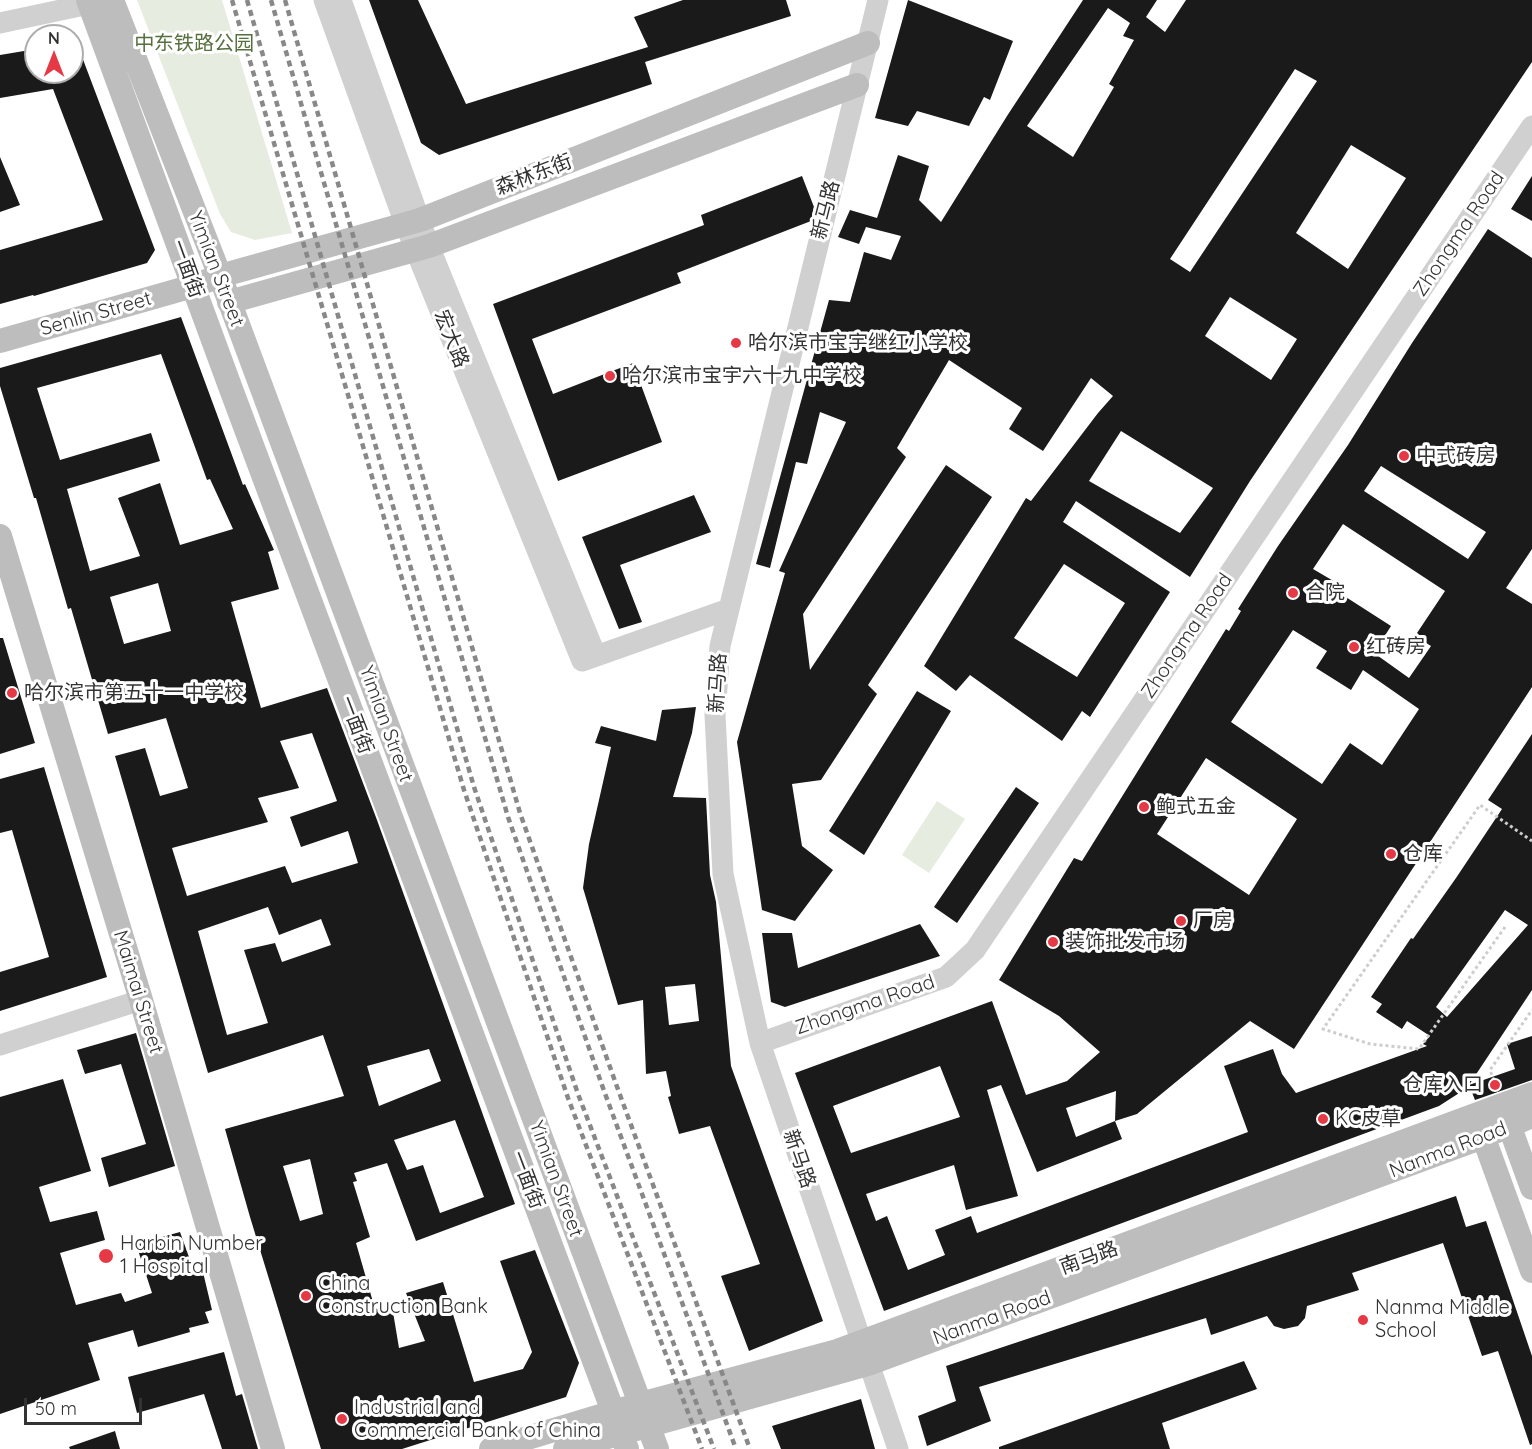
<!DOCTYPE html>
<meta charset="utf-8">
<style>
body{margin:0}
#map{position:relative;width:1532px;height:1449px;overflow:hidden;background:#fff;font-family:Quicksand,sans-serif}
canvas{display:block}
.north{position:absolute;left:24px;top:24px;width:60px;height:60px;box-sizing:border-box;background:#fff;border:2px solid #adadad;border-radius:50%;rotate:0deg;font-size:16px;font-weight:700;line-height:24px;text-align:center;color:#333}
.north::after{content:'';display:block;margin:auto;width:21px;height:27px;background:#e63946;clip-path:polygon(50% 0,100% 100%,50% 72%,0 100%)}
.scale{position:absolute;left:24px;top:1398px;width:118px;height:27px;box-sizing:border-box;border:3px solid #333;border-top:0;padding-left:8px;font-size:18px;line-height:21px;white-space:nowrap;color:#333;-webkit-text-stroke:4px #fff;paint-order:stroke}
</style>
<div id="map">
<canvas width="1532" height="1449"></canvas>
<div class="north">N</div>
<div class="scale">50 m</div>
</div>
<script>
const ctx = document.querySelector('canvas').getContext('2d');
ctx.lineJoin = 'round';
function fill(path, color) {
  ctx.fillStyle = color;
  ctx.fill(path, 'evenodd');
}
function shape(rows) {
  const path = new Path2D();
  for (const r of rows) {
    path.moveTo(r[0], r[1]);
    for (let i = 2; i < r.length; i += 2) path.lineTo(r[i], r[i + 1]);
  }
  return path;
}
function trace(path, color, width, dash) {
  ctx.strokeStyle = color;
  ctx.lineWidth = width;
  ctx.lineCap = dash ? 'butt' : 'round';
  ctx.setLineDash(dash || []);
  ctx.stroke(path);
}
function label(font, color, halo, rows, align = 'center') {
  ctx.font = font + ' Quicksand,"Noto Sans SC",sans-serif';
  ctx.lineWidth = 6;
  ctx.setLineDash([]);
  ctx.textBaseline = 'middle';
  ctx.strokeStyle = halo;
  ctx.fillStyle = color;
  for (const [text, x, y, turn = 0] of rows) {
    ctx.save();
    ctx.translate(x, y);
    ctx.rotate((+turn || 0) * Math.PI / 180);
    ctx.textAlign = isNaN(turn) ? turn : align;
    if (halo) ctx.strokeText(text, 0, 0);
    ctx.fillText(text, 0, 0);
    ctx.restore();
  }
}
const green = shape([
 [137,0,222,0,292,233,255,240,231,232,220,214],
 [937,801,965,819,929,873,902,855]
]);
const building = shape([
 [369,0,418,0,466,104,648,47,634,17,683,0,786,0,791,16,645,62,652,84,439,155,421,143],
 [908,0,1013,41,990,100,984,97,969,126,917,111,908,126,875,118],
 [1083,0,1157,0,1146,17,1165,32,1186,0,1532,0,1532,62,1250,481,1190,577,1076,501,1063,522,1170,592,1090,717,1082,711,1062,741,970,675,956,691,924,666,1026,498,1031,501,1098,413,1113,396,1091,378,1043,451,1009,429,1022,408,949,360,897,448,906,457,803,614,810,670,946,465,992,497,868,685,877,694,821,780,792,784,802,846,833,870,795,921,762,910,737,742,785,573,779,571,846,422,820,412,807,464,796,462,770,568,756,564,829,300,850,302,864,252,891,260,901,236,866,227,859,244,838,237,850,210,877,218,898,155,929,166,919,200,941,222,1007,116],
 [1108,8,1130,23,1123,36,1134,40,1109,84,1114,87,1073,157,1027,126],
 [1295,69,1317,81,1190,272,1170,259],
 [1351,145,1406,178,1348,269,1296,233],
 [1230,297,1297,339,1271,380,1205,336],
 [1121,431,1213,488,1180,533,1089,481],
 [1064,564,1125,603,1077,677,1014,638],
 [73,33,155,250,147,263,34,296,33,295,0,304,0,250,103,220,53,89,0,98,0,55,36,49,36,72,72,72],
 [0,157,20,205,0,212],
 [802,176,814,207,811,221,677,273,681,283,532,339,553,394,633,363,662,442,558,481,493,304,704,225,701,215],
 [1532,176,1532,221,1511,209],
 [1488,229,1532,258,1532,549,1506,588,1532,604,1532,687,1294,1049,1250,1021,1137,1114,1115,1121,1122,1139,1037,1172,1001,1085,987,1090,1018,1196,966,1210,954,1165,866,1194,876,1221,887,1216,908,1270,945,1255,935,1230,971,1216,977,1233,1248,1132,1224,1066,1273,1049,1282,1074,1296,1093,1427,1046,1423,1044,1430,1036,1407,1021,1402,1029,1376,1012,1382,1004,1371,997,1411,938,1413,939,1456,878,1502,809,1488,800,1532,734,1532,990,1467,1088,1439,1106,884,1311,795,1073,992,1001,1026,1095,1067,1081,1100,1052,1059,1016,999,980,1074,858,1082,861,1226,629,1229,631,1241,611,1238,609,1278,546,1348,445,1412,343],
 [1381,466,1486,532,1468,559,1364,491],
 [1343,524,1445,591,1415,636,1431,646,1409,678,1374,653,1391,626,1338,592,1342,586,1313,569],
 [1293,630,1327,651,1316,668,1351,690,1363,670,1419,709,1382,765,1350,743,1322,784,1231,722],
 [1206,758,1297,819,1249,895,1157,834],
 [1505,910,1528,925,1447,1017,1436,1007],
 [940,1066,960,1117,851,1153,833,1106],
 [1116,1091,1115,1121,1076,1137,1066,1108],
 [181,317,243,485,245,484,274,550,268,552,279,589,231,602,261,708,327,688,377,820,515,1204,416,1241,387,1163,354,1173,357,1181,353,1182,370,1237,356,1243,375,1309,392,1306,399,1348,425,1341,406,1293,443,1282,474,1382,523,1369,532,1352,500,1261,535,1250,579,1363,566,1397,402,1449,321,1449,250,1217,225,1129,344,1096,323,1035,208,1073,115,756,145,748,160,796,188,788,166,718,108,734,71,608,68,609,36,498,34,498,0,386,0,368],
 [161,354,207,480,210,479,233,529,180,545,160,483,118,498,140,556,90,571,67,489,160,461,151,433,60,460,37,388],
 [158,583,171,631,124,644,110,597],
 [312,733,337,801,290,817,301,847,348,831,358,863,292,883,285,866,187,896,172,848,268,822,258,798,299,788,280,741],
 [268,907,279,935,321,919,331,945,282,962,275,943,244,950,268,1023,227,1035,198,931],
 [429,1049,441,1081,379,1106,367,1066],
 [455,1120,484,1197,440,1213,423,1165,407,1170,394,1140],
 [310,1159,323,1214,300,1221,283,1166],
 [694,495,711,532,620,565,642,622,619,629,582,537],
 [0,638,3,638,35,743,0,754],
 [917,691,951,711,864,855,829,831],
 [696,707,692,733,673,797,706,798,710,875,716,902,731,1066,823,1321,749,1351,721,1276,760,1264,710,1126,679,1134,668,1097,671,1096,666,1071,646,1074,643,1000,618,1005,583,888,589,844,611,747,595,743,601,726,656,741,662,710],
 [695,984,699,1021,669,1025,665,987],
 [44,767,107,977,0,1011,0,972,49,957,12,830,0,833,0,779],
 [1016,787,1039,803,957,923,934,907],
 [920,924,940,956,785,1007,771,1002,762,933,792,933,798,968],
 [136,1033,175,1166,109,1187,101,1158,146,1144,121,1064,85,1074,77,1050],
 [1532,1036,1532,1080,1475,1100,1469,1085,1515,1069,1507,1044],
 [63,1079,91,1171,39,1187,50,1222,97,1211,105,1240,60,1253,76,1305,121,1293,125,1302,152,1293,136,1244,180,1232,194,1271,202,1268,212,1310,205,1312,209,1323,189,1328,190,1332,138,1347,133,1330,88,1343,100,1380,0,1414,0,1097],
 [1456,1196,1466,1227,1486,1221,1532,1356,1532,1444,1530,1445,1498,1351,1482,1356,1443,1243,1352,1273,1359,1290,1307,1306,1305,1318,1298,1326,1284,1329,1274,1326,1267,1316,1211,1335,1206,1318,979,1387,991,1421,927,1446,918,1416,956,1401,946,1366],
 [224,1352,236,1396,242,1394,258,1449,222,1449,204,1394,137,1413,128,1377],
 [1244,1361,1257,1389,1162,1423,1170,1449,999,1449,999,1447],
 [861,1399,875,1449,781,1449,772,1426],
 [115,1431,120,1449,70,1449,69,1447]
]);
const path = shape([
 [1505,927,1419,1049,1370,1044,1323,1029,1480,805,1532,841],
 [1496,1086,1490,1070,1532,1010]
]);
const tertiary = shape([
 [324,0,405,224,582,661,729,609],
 [341,0,429,246,596,656],
 [878,0,720,646,715,715,723,874,760,1043,898,1449],
 [0,23,89,4],
 [760,1043,946,977,975,950,1532,126],
 [0,1045,141,1000]
]);
const secondary = shape([
 [88,0,231,389,627,1449],
 [112,0,220,276,657,1449],
 [229,302,429,246,857,85],
 [0,341,193,286,220,276,420,220,868,43],
 [0,536,141,1000,273,1449],
 [1504,1111,1532,1188],
 [1478,1122,1532,1271],
 [491,1449,640,1404,837,1351,1532,1094],
 [565,1449,868,1364,1483,1137,1532,1116]
]);
const rail = shape([
 [232,0,464,790,568,1098,702,1449],
 [247,0,474,787,578,1094,714,1449],
 [271,0,508,817,603,1088,736,1449],
 [285,0,520,813,616,1084,750,1449]
]);
const markers = [
 [736,343,6,"#e63946"],
 [610,376,6,"#e63946"],
 [1404,456,6,"#e63946"],
 [1293,593,6,"#e63946"],
 [1354,647,6,"#e63946"],
 [12,693,6,"#e63946"],
 [1144,807,6,"#e63946"],
 [1391,854,6,"#e63946"],
 [1181,921,6,"#e63946"],
 [1053,942,6,"#e63946"],
 [1495,1085,6,"#e63946"],
 [1323,1119,6,"#e63946"],
 [106,1256,8,"#e63946"],
 [306,1296,6,"#e63946"],
 [1363,1320,6,"#e63946"],
 [342,1419,6,"#e63946"]
];
const parkNames = [
 ["中东铁路公园",194,44]
];
const streetNames = [
 ["森林东街",534,175,-21],
 ["新马路",826,210,-76],
 ["Zhongma Road",1459,234,-56],
 ["一面街",187,269,70],
 ["Yimian Street",216,269,69],
 ["Senlin Street",96,314,-16],
 ["宏大路",451,339,68],
 ["Zhongma Road",1187,636,-56],
 ["新马路",718,683,-87],
 ["Yimian Street",386,724,70],
 ["一面街",356,725,69],
 ["Maimai Street",138,992,73],
 ["Zhongma Road",865,1005,-19],
 ["Nanma Road",1448,1150,-21],
 ["新马路",799,1159,71],
 ["Yimian Street",556,1179,70],
 ["一面街",527,1180,69],
 ["南马路",1089,1258,-20],
 ["Nanma Road",992,1318,-20]
];
const poiNames = [
 ["哈尔滨市宝宇继红小学校",748,343],
 ["哈尔滨市宝宇六十九中学校",622,376],
 ["中式砖房",1416,456],
 ["合院",1305,593],
 ["红砖房",1366,647],
 ["哈尔滨市第五十一中学校",24,693],
 ["鲍式五金",1156,807],
 ["仓库",1403,854],
 ["厂房",1193,921],
 ["装饰批发市场",1065,942],
 ["仓库入口",1483,1085,"right"],
 ["KC皮草",1335,1119],
 ["Harbin Number",120,1244],
 ["1 Hospital",120,1267],
 ["China",318,1284],
 ["Construction Bank",318,1307],
 ["Nanma Middle",1375,1308],
 ["School",1375,1331],
 ["Industrial and",354,1408],
 ["Commercial Bank of China",354,1431]
];
fill(green, '#e6ecdf');
fill(building, '#1a1a1a');
trace(path, '#cdcdcd', 3, [3, 3]);
trace(tertiary, '#d0d0d0', 21);
trace(secondary, '#bdbdbd', 24);
trace(rail, '#888', 4.5, [6, 4.5]);
for (const [x, y, r, color] of markers) {
  const dot = new Path2D();
  dot.arc(x, y, r, 0, 2 * Math.PI);
  ctx.fillStyle = color;
  ctx.fill(dot);
  trace(dot, '#fff', 2);
}
label('20px', '#56703f', '#fff', parkNames);
label('20px', '#333', '#fff', streetNames);
label('20px', '#333', '#fff', poiNames, 'left');
</script>
